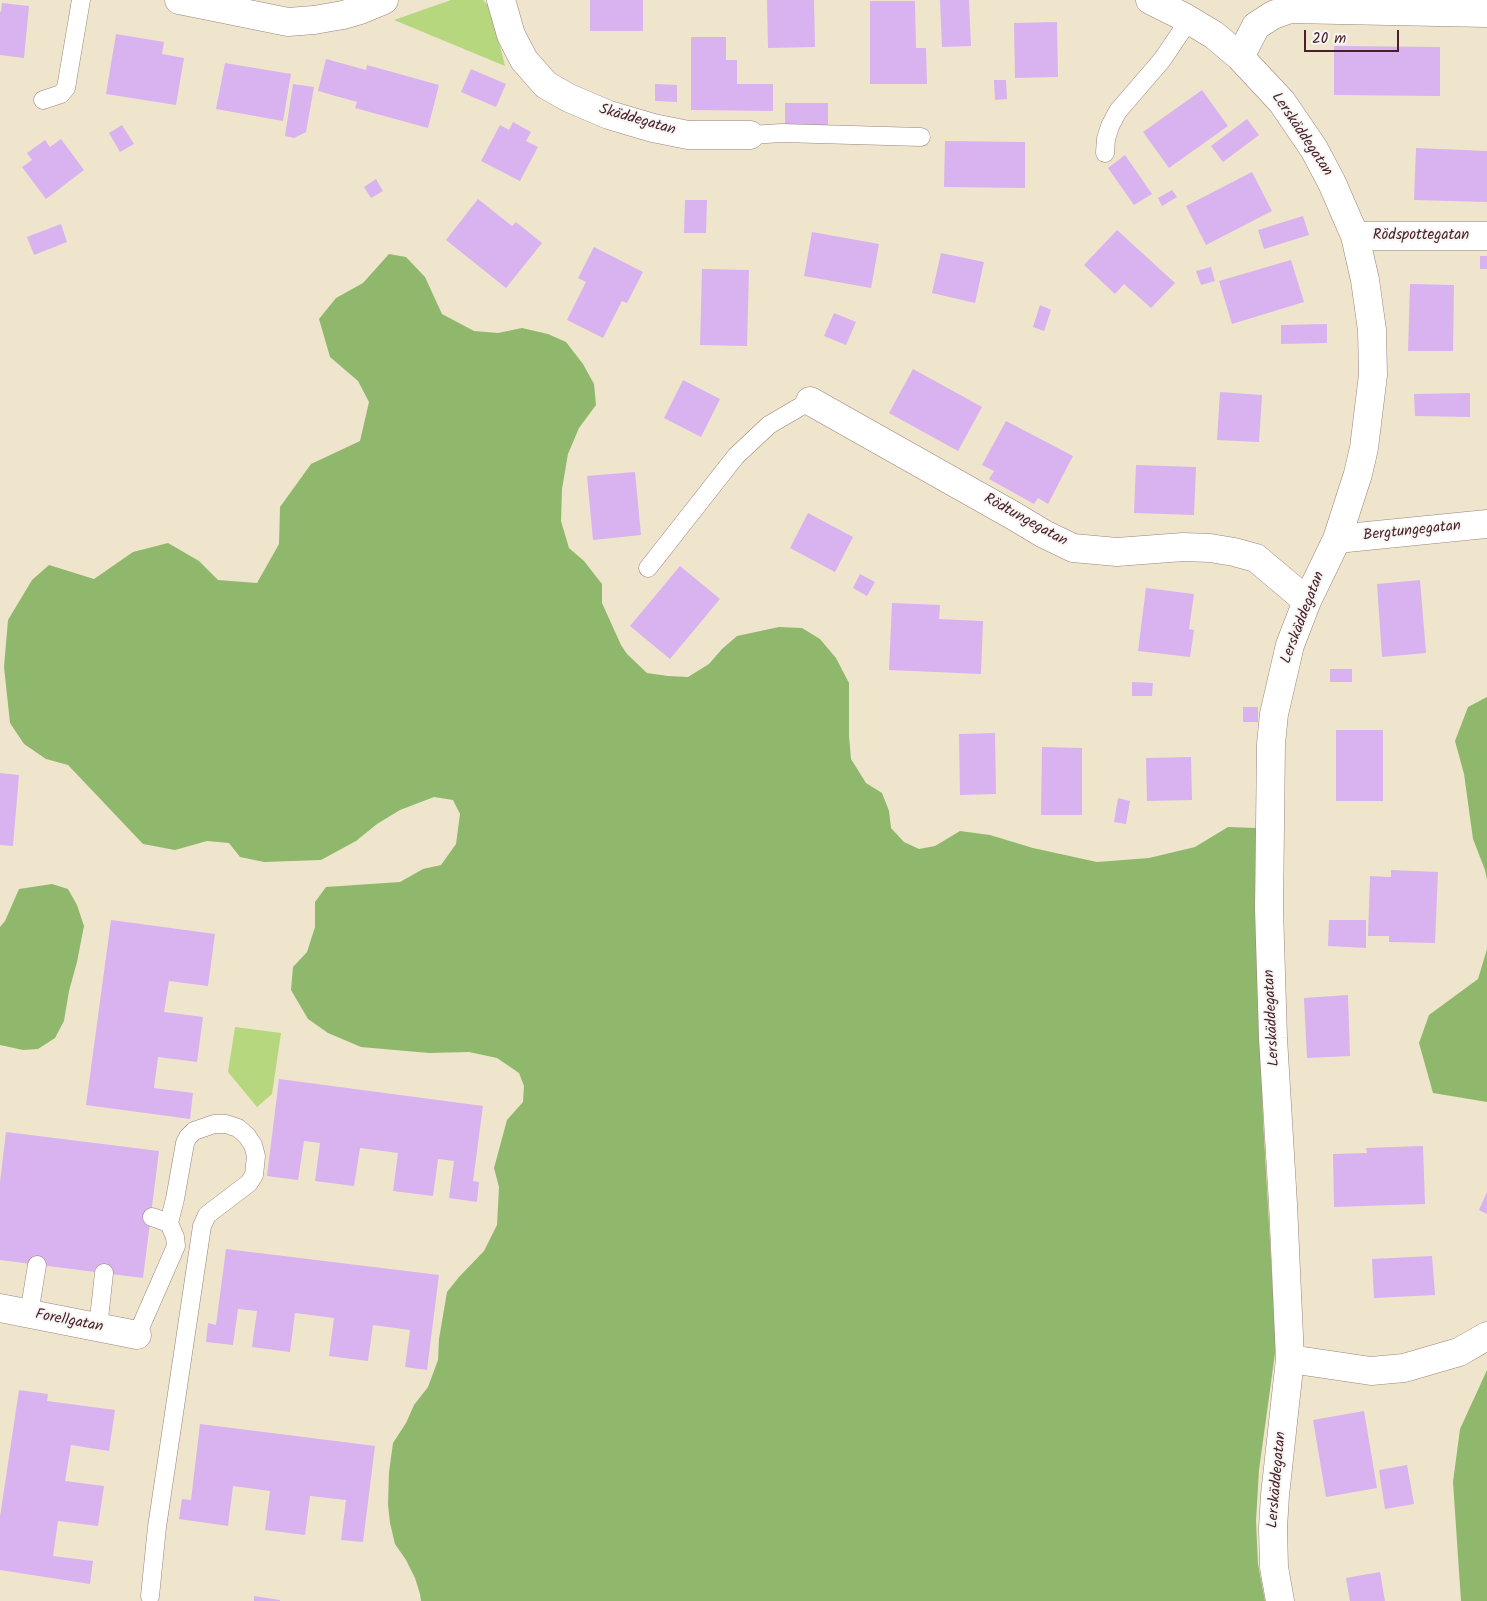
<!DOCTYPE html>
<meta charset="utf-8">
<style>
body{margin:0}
#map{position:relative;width:1487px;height:1601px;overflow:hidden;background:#efe5cc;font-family:Kalam,sans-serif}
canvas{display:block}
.scale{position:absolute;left:1304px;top:30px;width:95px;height:22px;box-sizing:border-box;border:2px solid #4a1f2b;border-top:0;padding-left:6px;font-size:15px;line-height:18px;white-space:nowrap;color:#4a1f2b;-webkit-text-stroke:4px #f6f6f2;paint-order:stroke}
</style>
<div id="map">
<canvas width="1487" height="1601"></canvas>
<div class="scale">20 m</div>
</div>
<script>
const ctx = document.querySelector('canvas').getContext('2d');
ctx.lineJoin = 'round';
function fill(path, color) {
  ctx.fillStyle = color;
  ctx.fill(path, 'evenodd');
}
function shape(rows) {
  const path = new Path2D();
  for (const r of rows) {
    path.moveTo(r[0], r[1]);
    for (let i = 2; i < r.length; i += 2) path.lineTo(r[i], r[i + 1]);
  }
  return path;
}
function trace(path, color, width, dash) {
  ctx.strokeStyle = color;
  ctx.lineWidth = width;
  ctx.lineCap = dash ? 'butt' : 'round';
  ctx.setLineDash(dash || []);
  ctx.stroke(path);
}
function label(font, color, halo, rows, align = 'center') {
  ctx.font = font + ' Kalam,sans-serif';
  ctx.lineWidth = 4;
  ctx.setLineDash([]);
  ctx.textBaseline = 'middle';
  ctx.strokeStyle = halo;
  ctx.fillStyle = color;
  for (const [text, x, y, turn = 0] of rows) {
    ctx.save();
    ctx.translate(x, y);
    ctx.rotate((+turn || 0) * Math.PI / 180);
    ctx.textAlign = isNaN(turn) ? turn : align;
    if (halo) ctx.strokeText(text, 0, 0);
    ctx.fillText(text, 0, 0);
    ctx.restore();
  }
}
const green = shape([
 [451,0,483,0,488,5,492,14,505,66,394,20],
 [235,1027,281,1033,272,1094,257,1107,228,1072]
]);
const forest = shape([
 [389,254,406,257,425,277,442,314,474,331,498,333,522,328,548,334,566,342,583,364,594,384,596,405,579,428,568,454,562,489,561,521,569,548,584,561,602,584,602,603,621,645,627,654,647,673,668,676,688,677,709,664,722,649,737,636,779,627,802,628,820,639,836,658,849,683,849,736,851,759,866,783,882,793,889,811,891,828,904,842,919,849,935,846,960,831,990,835,1033,848,1097,862,1149,858,1195,847,1228,827,1256,828,1258,968,1263,1119,1276,1346,1259,1470,1256,1521,1258,1564,1265,1601,421,1601,420,1594,415,1578,406,1560,395,1544,390,1523,388,1505,389,1472,393,1443,406,1423,414,1405,428,1387,438,1360,439,1339,447,1292,459,1277,484,1251,497,1225,499,1187,494,1168,507,1120,523,1102,524,1086,519,1073,497,1058,469,1052,429,1053,361,1047,328,1033,308,1019,291,990,293,967,307,952,315,927,315,902,326,887,400,882,423,869,441,865,456,844,460,814,453,800,434,797,400,810,377,824,356,841,321,860,264,862,240,857,229,843,207,841,175,850,143,844,68,765,46,759,24,744,10,723,4,667,8,620,32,580,49,565,94,579,133,552,168,543,199,561,218,580,257,583,279,544,280,507,311,464,360,441,369,402,358,381,330,357,319,319,336,298,363,283],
 [1487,697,1487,880,1485,870,1473,839,1464,774,1455,741,1468,707],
 [52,884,68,889,77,905,84,926,77,962,69,991,64,1021,55,1038,38,1049,23,1050,0,1045,0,927,5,921,19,889],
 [1487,949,1487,1102,1433,1093,1419,1043,1429,1015,1478,979],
 [1487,1370,1487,1601,1461,1601,1453,1482,1460,1429]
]);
const building = shape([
 [590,0,643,0,643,31,590,31],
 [767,0,814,0,815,47,768,48],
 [940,0,969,0,971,46,942,47],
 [870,1,915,1,916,48,926,48,927,84,870,84],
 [2,3,29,6,24,58,0,55,0,11,1,12],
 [1057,22,1058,77,1015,78,1014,23],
 [116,34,164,42,162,54,184,58,176,105,106,94],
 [691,37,726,37,726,60,737,60,737,84,773,84,773,111,691,110],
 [1334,46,1440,47,1440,96,1334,95],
 [326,59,366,70,367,65,439,85,428,128,355,108,357,102,318,91],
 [225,63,291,74,283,121,216,109],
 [471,69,506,84,496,107,461,92],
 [994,80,1006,80,1007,99,995,100],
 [293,84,314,87,306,132,294,138,285,136],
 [655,84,677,85,677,102,655,101],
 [1202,90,1228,126,1169,168,1143,132],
 [785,103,828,103,828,130,785,130],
 [1247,119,1259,135,1223,162,1211,146],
 [513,122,531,132,526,141,538,147,520,181,481,161,500,125,509,130],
 [122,125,134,144,120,152,109,133],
 [61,139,84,170,46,199,22,167,32,160,27,153,45,140,50,147],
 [945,141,1025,142,1025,188,944,187],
 [1416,148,1487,151,1487,202,1414,200],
 [1125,155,1152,194,1134,205,1108,168],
 [1252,172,1272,211,1206,245,1186,206],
 [376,179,383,191,371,198,364,187],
 [1172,190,1177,197,1162,206,1158,198],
 [478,199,512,226,516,222,542,243,506,288,446,240],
 [685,200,707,200,706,233,684,233],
 [1303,216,1309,235,1264,249,1258,230],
 [61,224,67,242,34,255,27,237],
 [1117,230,1175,283,1151,308,1124,284,1115,294,1084,265],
 [812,232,879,244,871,288,804,276],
 [594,247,643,272,627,303,622,301,603,338,567,320,586,282,578,278],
 [941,253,984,262,975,303,932,293],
 [1480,256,1487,256,1487,269,1480,269],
 [1291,260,1304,302,1232,324,1219,281],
 [1211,267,1215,281,1201,285,1196,271],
 [702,269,749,270,747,346,700,345],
 [1410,284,1454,285,1453,351,1408,351],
 [1040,305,1051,310,1044,331,1033,327],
 [834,313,856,322,846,345,824,336],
 [1327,324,1327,343,1281,344,1281,325],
 [913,369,982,407,958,451,889,413],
 [683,380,720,399,701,437,664,418],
 [1220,392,1262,395,1259,442,1217,440],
 [1470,393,1470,417,1415,416,1414,394],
 [1006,421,1073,456,1048,504,1038,498,1034,504,989,479,994,471,982,465],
 [1136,465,1196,467,1194,515,1134,513],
 [635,472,641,535,593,540,587,476],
 [808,513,853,537,835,572,790,548],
 [680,566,720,599,670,659,630,626],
 [860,574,875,582,867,596,853,588],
 [1420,580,1426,653,1382,657,1377,584],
 [1146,588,1194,594,1189,629,1194,630,1190,657,1138,651],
 [892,603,940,605,939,619,983,621,981,674,889,670],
 [1330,669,1352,669,1352,682,1330,682],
 [1132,682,1153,683,1152,696,1132,696],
 [1243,707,1258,707,1258,722,1243,722],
 [1336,730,1383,730,1383,801,1336,801],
 [995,733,996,794,960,795,959,734],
 [1042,747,1082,748,1082,815,1041,815],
 [1191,757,1192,800,1147,801,1146,758],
 [0,773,19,775,13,846,0,845],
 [1118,798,1130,801,1126,824,1114,822],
 [1391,870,1438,872,1435,943,1389,942,1389,936,1368,936,1370,876,1391,877],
 [111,920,215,934,208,986,169,981,164,1012,203,1017,197,1062,158,1057,154,1088,193,1093,190,1119,86,1105],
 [1329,920,1366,920,1366,948,1328,946],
 [1348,995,1350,1056,1307,1058,1304,998],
 [279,1079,483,1106,473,1181,479,1182,477,1202,449,1198,454,1161,438,1159,433,1196,393,1191,398,1153,360,1148,354,1186,315,1181,320,1143,304,1141,298,1180,267,1176],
 [6,1132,159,1151,143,1278,0,1260,0,1182],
 [1423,1146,1425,1204,1334,1207,1333,1154,1367,1153,1366,1148],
 [1487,1192,1487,1214,1479,1210],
 [226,1249,439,1275,427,1370,405,1367,410,1330,373,1325,368,1361,329,1356,334,1318,295,1313,290,1352,252,1347,257,1311,238,1309,233,1345,206,1342,208,1323,216,1325],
 [1432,1256,1435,1295,1374,1298,1372,1259],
 [19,1390,48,1394,47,1401,115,1410,109,1451,71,1445,65,1481,104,1486,98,1526,58,1521,53,1556,93,1561,90,1584,0,1570,0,1517],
 [1364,1411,1377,1488,1326,1497,1313,1420],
 [200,1424,375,1446,363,1542,341,1540,346,1500,310,1496,305,1535,265,1530,270,1491,233,1486,228,1526,179,1519,182,1499,191,1500],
 [1407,1465,1414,1504,1385,1509,1379,1470],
 [1380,1572,1385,1601,1350,1601,1346,1578],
 [254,1596,280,1600,280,1601,254,1601]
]);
const lane = shape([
 [43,100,61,94,66,88,81,0],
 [750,135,782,133,921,137],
 [1105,153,1106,139,1110,126,1118,111,1162,60,1189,20],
 [648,568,736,456,769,425,810,401],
 [29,1314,37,1265],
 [98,1328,104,1273],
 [137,1335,176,1246,175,1237,169,1223,152,1217],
 [150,1596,157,1527,202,1226,207,1215,249,1183,254,1175,256,1156,253,1145,247,1136,238,1128,226,1124,214,1124,194,1131,188,1137,185,1143,175,1199,169,1223]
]);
const street = shape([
 [179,0,288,22,314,20,343,15,360,10,384,0],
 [501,0,511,35,524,60,546,85,569,98,609,115,653,128,688,135,750,135],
 [1150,0,1184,17,1214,35,1240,57,1282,102,1314,149,1332,183,1355,236,1365,280,1372,330,1373,375,1364,448,1358,474,1337,539,1307,601,1290,645,1274,714,1271,744,1269,909,1273,1038,1283,1204,1290,1359,1275,1495,1273,1528,1274,1567,1280,1601],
 [1240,57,1256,26,1273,15,1290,9,1487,13],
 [1355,236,1487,236],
 [810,401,1014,516,1044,534,1073,548,1117,552,1183,547,1210,548,1234,552,1256,558,1307,601],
 [1337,539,1487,524],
 [0,1308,137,1335],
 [1290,1359,1371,1371,1404,1368,1459,1352,1487,1336]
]);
const streetNames = [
 ["Skäddegatan",637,121,16],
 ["Lerskäddegatan",1301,135,56],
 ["Rödspottegatan",1421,236],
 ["Rödtungegatan",1025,521,29],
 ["Bergtungegatan",1412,532,-6],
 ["Lerskäddegatan",1304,618,-69],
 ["Lerskäddegatan",1273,1018,-93],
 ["Forellgatan",69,1322,11],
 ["Lerskäddegatan",1278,1480,-85]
];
fill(green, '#b6d77e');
fill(forest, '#90b86d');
fill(building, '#d8b3f0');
trace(lane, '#9c827c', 19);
trace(street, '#9c827c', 29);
trace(lane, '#fff', 18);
trace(street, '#fff', 28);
label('15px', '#4a1f2b', '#f6f6f2', streetNames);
</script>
